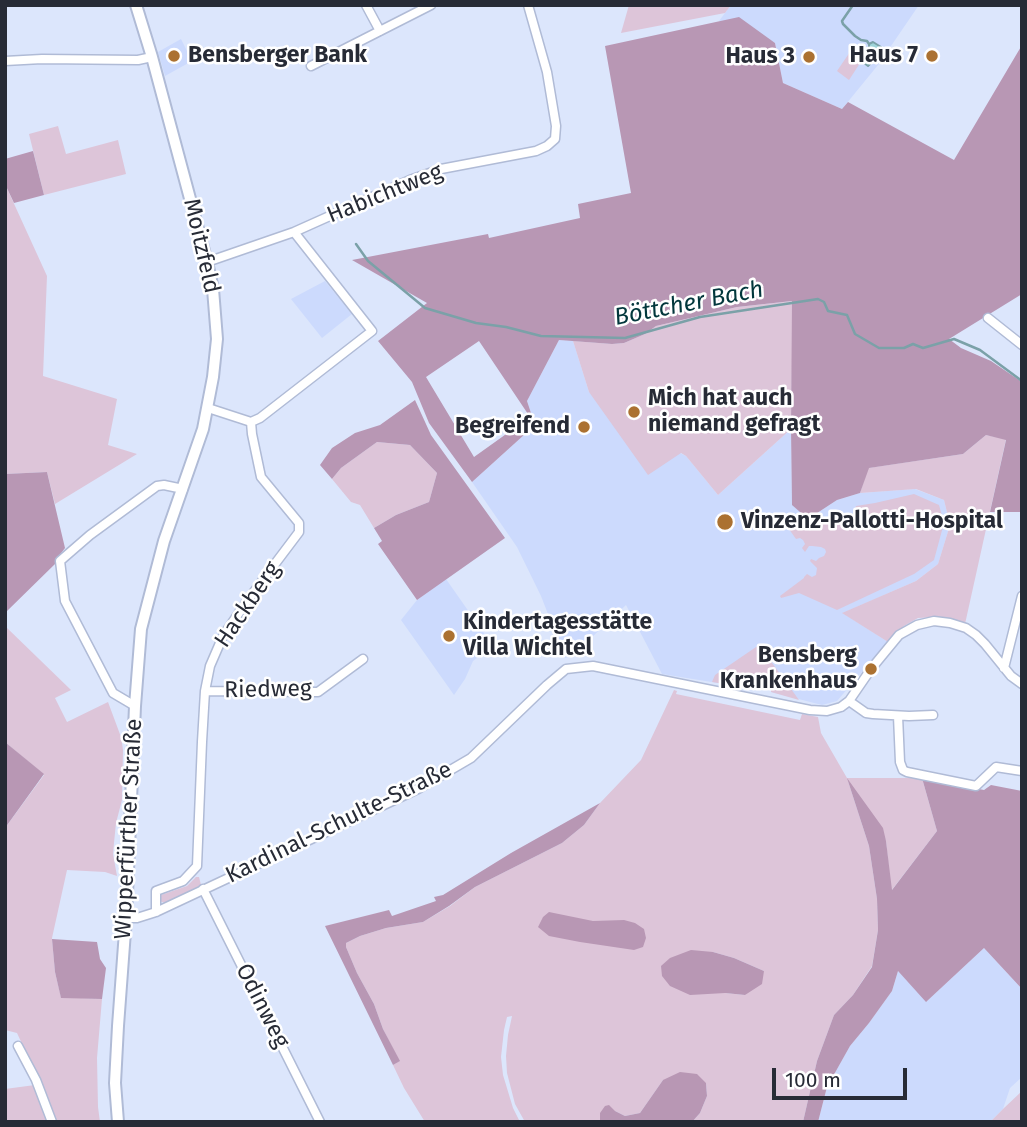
<!DOCTYPE html>
<meta charset="utf-8">
<style>
body{margin:0}
#map{position:relative;width:1027px;height:1127px;overflow:hidden;background:#dce6fc;font-family:"Fira Sans",sans-serif}
canvas{display:block}
.frame{position:absolute;inset:0;border:7px solid #272b36;pointer-events:none}
.scale{position:absolute;left:772px;top:1068px;width:135px;height:32px;box-sizing:border-box;border:4px solid #272b36;border-top:0;padding-left:9px;font-size:21px;line-height:24px;white-space:nowrap;color:#272b36;-webkit-text-stroke:5px #fff;paint-order:stroke}
</style>
<div id="map">
<canvas width="1027" height="1127"></canvas>
<div class="frame"></div>
<div class="scale">100 m</div>
</div>
<script>
const ctx = document.querySelector('canvas').getContext('2d');
ctx.lineJoin = 'round';
function fill(path, color) {
  ctx.fillStyle = color;
  ctx.fill(path, 'evenodd');
}
function shape(rows) {
  const path = new Path2D();
  for (const r of rows) {
    path.moveTo(r[0], r[1]);
    for (let i = 2; i < r.length; i += 2) path.lineTo(r[i], r[i + 1]);
  }
  return path;
}
function trace(path, color, width, dash) {
  ctx.strokeStyle = color;
  ctx.lineWidth = width;
  ctx.lineCap = dash ? 'butt' : 'round';
  ctx.setLineDash(dash || []);
  ctx.stroke(path);
}
function label(font, color, halo, rows, align = 'center') {
  ctx.font = font + ' "Fira Sans",sans-serif';
  ctx.lineWidth = 5;
  ctx.setLineDash([]);
  ctx.textBaseline = 'middle';
  ctx.strokeStyle = halo;
  ctx.fillStyle = color;
  for (const [text, x, y, turn = 0] of rows) {
    ctx.save();
    ctx.translate(x, y);
    ctx.rotate((+turn || 0) * Math.PI / 180);
    ctx.textAlign = isNaN(turn) ? turn : align;
    if (halo) ctx.strokeText(text, 0, 0);
    ctx.fillText(text, 0, 0);
    ctx.restore();
  }
}
const built = shape([
 [731,5,919,5,878,65,842,109,783,83,775,43,719,21],
 [181,39,192,61,165,76,158,52],
 [325,281,352,314,322,338,291,299],
 [559,340,573,341,589,392,680,453,686,456,718,495,791,429,792,504,808,519,837,500,860,493,915,489,944,500,950,525,938,564,916,581,843,613,888,642,837,701,822,705,771,692,771,689,762,687,761,690,662,674,626,605,573,655,565,658,541,596,517,547,472,482,535,425,527,401],
 [446,579,488,639,483,646,485,652,473,661,465,679,454,695,401,620,417,600],
 [984,948,1022,989,1022,1077,1010,1088,1003,1109,990,1122,818,1122,827,1087,850,1046,869,1023,892,991,898,971,927,1001]
]);
const green = shape([
 [629,5,731,5,725,13,621,33],
 [852,49,864,57,849,80,837,71],
 [58,126,66,154,118,140,126,174,44,195,29,134],
 [5,184,47,276,43,376,117,399,108,445,137,454,55,504,47,472,5,474],
 [793,301,791,429,718,495,686,456,681,453,648,475,589,392,573,341,612,344,624,343,645,334,656,326,737,307],
 [986,435,1006,439,965,624,939,617,918,618,904,626,888,642,842,613,916,581,938,564,950,525,944,500,916,489,860,493,868,468,963,454],
 [377,442,410,445,437,473,429,502,396,515,374,528,360,505,351,502,332,479,341,468],
 [914,494,939,505,944,523,934,560,914,574,837,610,799,593,781,598,780,596,804,578,804,577,807,574,812,577,816,575,817,568,810,561,811,559,816,561,819,558,824,556,826,552,825,549,821,547,812,546,809,546,805,552,802,548,805,544,803,540,800,538,796,539,784,522,794,514,802,523,808,523,817,518,850,521,856,506,875,503],
 [5,626,71,690,55,698,67,722,108,702,121,737,123,750,122,800,116,823,114,843,113,854,117,876,105,872,67,870,52,938,55,972,61,997,102,999,97,1058,98,1107,100,1122,55,1122,37,1076,17,1033,5,1030,5,828,44,775,5,742],
 [759,645,799,700,771,692,771,689,762,687,761,690,712,682,715,675],
 [674,690,677,691,676,694,800,720,802,714,818,717,821,733,847,778,922,778,937,831,891,891,886,841,848,781,869,846,877,899,878,930,872,966,853,995,834,1015,817,1061,803,1122,692,1122,700,1113,707,1096,706,1083,663,1080,640,1113,625,1116,615,1111,600,1113,600,1122,525,1122,515,1104,507,1073,506,1056,508,1035,512,1016,507,1017,504,1030,501,1057,503,1075,513,1108,520,1122,425,1122,404,1088,393,1065,399,1061,383,1029,374,1004,357,973,346,947,346,943,360,936,386,928,423,922,450,906,475,887,562,843,584,825,600,803,641,760],
 [713,952,734,958,764,971,745,995,725,993,710,993],
 [196,877,199,877,201,885,194,890,165,903,159,901,161,895,187,886],
 [35,1085,49,1122,5,1122,5,1089],
 [1022,1091,1022,1122,990,1122,1003,1109]
]);
const forest = shape([
 [739,17,775,43,783,83,842,109,848,102,954,160,1022,45,1022,294,949,339,961,348,991,361,1022,382,1022,512,990,512,1006,440,986,435,963,454,869,468,860,493,837,500,808,519,792,505,791,429,792,301,737,307,656,326,645,334,624,343,612,344,559,340,527,401,535,425,472,482,429,423,412,382,378,341,427,303,352,260,488,234,489,238,580,218,578,204,631,193,605,46],
 [479,341,530,417,474,457,426,377],
 [33,151,44,195,14,203,5,184,5,159],
 [415,400,431,435,505,538,417,600,378,544,382,541,374,528,396,515,429,502,437,473,410,445,377,442,341,468,332,479,320,465,332,448,355,433,380,425],
 [47,472,65,548,59,556,55,564,5,613,5,474],
 [5,742,44,774,5,828],
 [847,778,883,828,886,841,892,890,937,831,922,778,984,790,991,785,1022,791,1022,989,984,948,926,1002,898,971,892,991,869,1023,850,1046,827,1087,818,1122,803,1122,817,1061,834,1015,853,995,872,967,878,930,877,899,869,846],
 [600,803,584,825,562,843,475,887,449,906,423,922,386,928,360,936,346,943,346,947,357,973,374,1004,383,1029,400,1061,393,1065,325,926,389,910,392,916,436,901,434,897,443,895,511,853],
 [549,912,593,921,624,920,635,923,644,929,646,938,643,947,634,950,580,942,549,936,538,927,543,917],
 [52,939,97,942,100,959,106,968,102,999,61,998,55,972],
 [691,950,713,952,734,958,764,971,762,984,745,995,725,993,690,995,670,986,662,976,661,966,670,958],
 [680,1072,697,1074,706,1083,707,1096,700,1113,692,1122,600,1122,600,1113,605,1106,609,1105,615,1111,625,1116,640,1113,663,1080]
]);
const water = shape([
 [873,42,881,47,881,53,868,66,864,63,869,50,869,44,873,42]
]);
const stream = shape([
 [853,5,842,21,843,24,855,36,861,40,867,41,869,44],
 [356,244,368,261,425,308,476,323,506,327,541,336,625,338,700,317,818,299,824,302,828,311,847,315,855,334,879,348,904,348,913,344,923,348,954,339,980,350,1022,381]
]);
const minor = shape([
 [366,5,380,31],
 [5,61,42,59,138,60,152,57],
 [311,66,431,5],
 [207,262,294,232,410,180,441,169,536,151,547,146,555,139,556,126,547,72,528,5],
 [988,318,1022,345],
 [208,408,251,422],
 [251,422,260,418,372,331,294,232],
 [1004,668,1022,596],
 [205,691,318,692,363,659],
 [849,701,866,713,873,714,909,716,933,715],
 [135,706,113,693,65,601,60,561,90,535,157,486,164,485,183,489],
 [898,716,900,762,903,770,907,772,976,786,996,767,1022,771],
 [203,889,320,1122],
 [156,912,156,891,183,881,197,866,202,742,205,691,210,666,223,636,247,601,299,532,299,523,261,477,252,434,251,422],
 [126,918,137,918,156,912,418,789,471,758,547,685,566,669,593,666,810,710,827,711,841,707,849,701,871,669,899,635,917,625,934,621,950,623,966,628,976,635,985,644,1011,676,1022,684],
 [18,1046,36,1080,52,1122]
]);
const secondary = shape([
 [118,1122,115,1083,118,1026,126,918,135,706,141,629,164,541,203,429,213,377,217,339,213,289,207,262,152,57,136,5]
]);
const markers = [
 [174,56,7,"#ab7131"],
 [932,56,7,"#ab7131"],
 [809,57,7,"#ab7131"],
 [634,412,7,"#ab7131"],
 [584,427,7,"#ab7131"],
 [725,522,9,"#ab7131"],
 [449,636,7,"#ab7131"],
 [871,669,7,"#ab7131"]
];
const poiNames = [
 ["Bensberger Bank",188,56],
 ["Haus 7",918,56,"right"],
 ["Haus 3",795,57,"right"],
 ["Mich hat auch",648,399],
 ["niemand gefragt",648,425],
 ["Begreifend",570,427,"right"],
 ["Vinzenz-Pallotti-Hospital",741,522],
 ["Kindertagesstätte",463,623],
 ["Villa Wichtel",463,649],
 ["Bensberg",857,656,"right"],
 ["Krankenhaus",857,682,"right"]
];
const streetNames = [
 ["Habichtweg",385,194,-22],
 ["Moitzfeld",201,246,77],
 ["Hackberg",248,605,-56],
 ["Riedweg",268,690,-1],
 ["Kardinal-Schulte-Straße",339,823,-26],
 ["Wipperfürther Straße",129,829,-87],
 ["Odinweg",262,1006,63]
];
const waterNames = [
 ["Böttcher Bach",689,304,-11]
];
fill(built, '#ccdafd');
fill(green, '#ddc5d9');
fill(forest, '#b897b4');
fill(water, '#9fd4d9');
trace(water, '#7ba1a8', 2);
trace(stream, '#7ba1a8', 2.5);
trace(minor, '#b0bbd6', 11);
trace(secondary, '#b0bbd6', 14);
trace(minor, '#fff', 8);
trace(secondary, '#fff', 10);
for (const [x, y, r, color] of markers) {
  const dot = new Path2D();
  dot.arc(x, y, r, 0, 2 * Math.PI);
  ctx.fillStyle = color;
  ctx.fill(dot);
  trace(dot, '#fff', 2.5);
}
label('bold 23px', '#272b36', '#fff', poiNames, 'left');
label('23px', '#272b36', '#fff', streetNames);
label('italic 24px', '#02373c', '#fff', waterNames);
</script>
